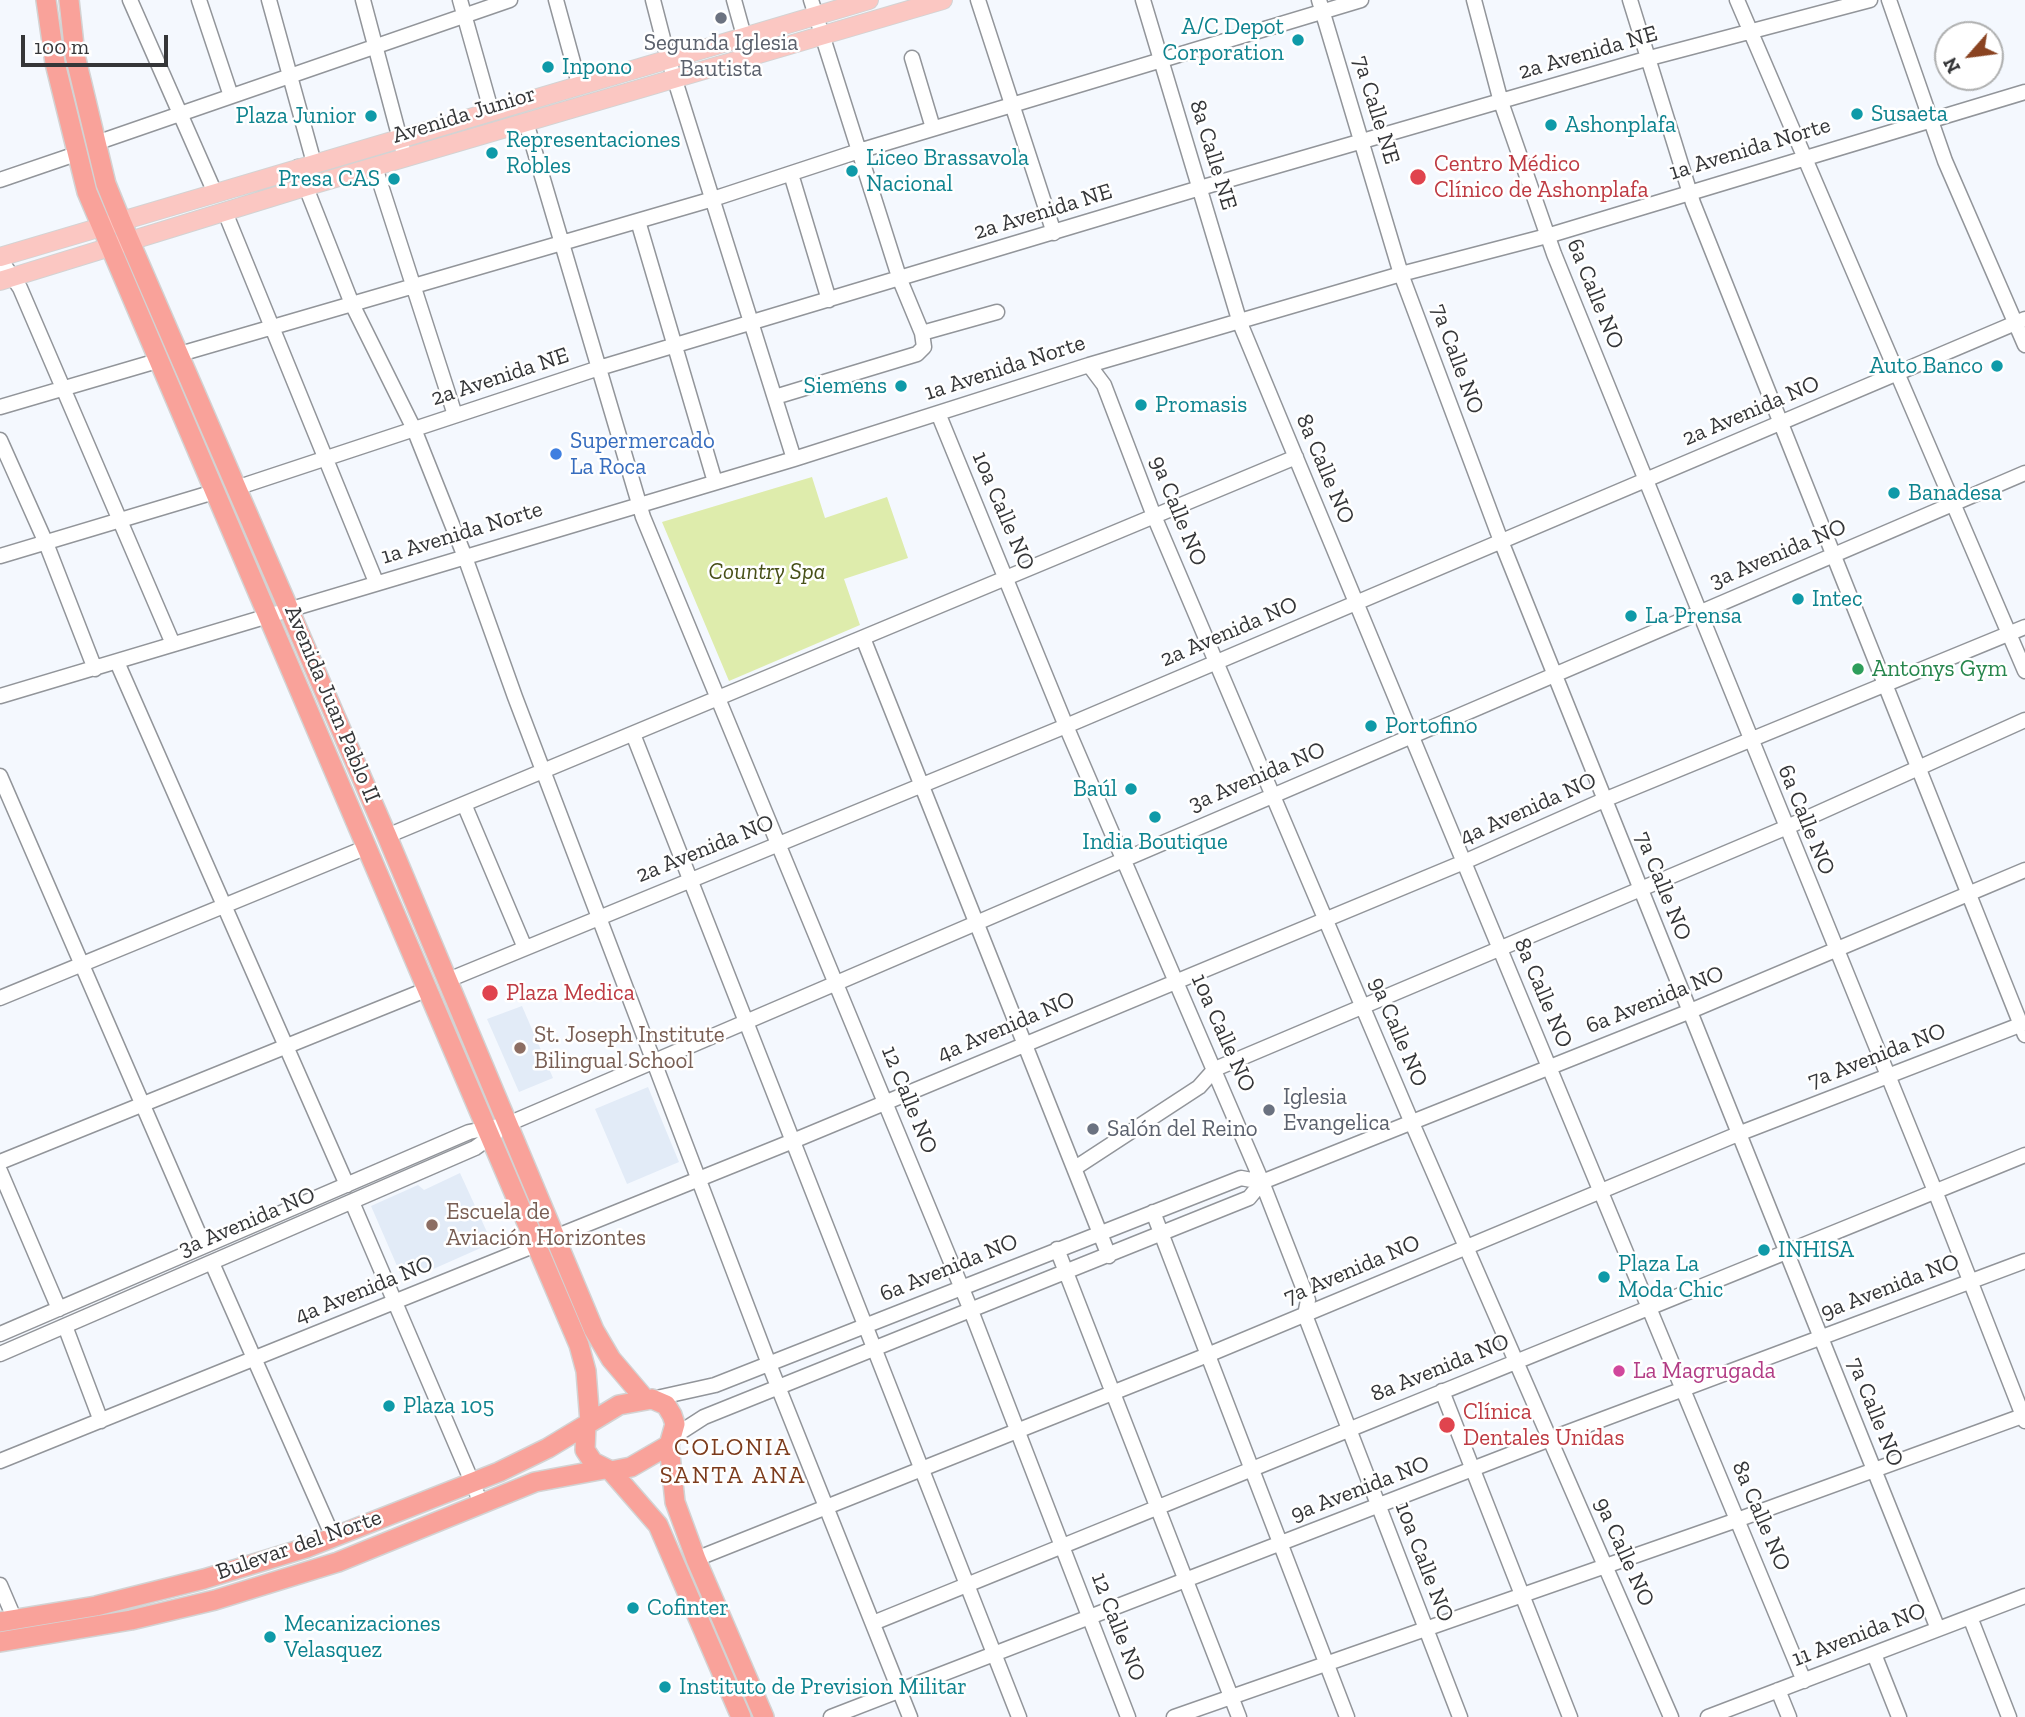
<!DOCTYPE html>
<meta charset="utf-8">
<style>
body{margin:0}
#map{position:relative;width:2025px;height:1717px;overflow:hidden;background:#f4f8fe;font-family:"Zilla Slab",serif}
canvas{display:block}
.north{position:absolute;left:1934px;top:21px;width:70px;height:70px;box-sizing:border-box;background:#fff;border:2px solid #aeafaf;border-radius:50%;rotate:242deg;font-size:19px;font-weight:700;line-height:28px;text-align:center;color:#353638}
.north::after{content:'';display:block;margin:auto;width:24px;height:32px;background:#8a4321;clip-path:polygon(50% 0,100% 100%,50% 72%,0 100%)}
.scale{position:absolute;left:21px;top:35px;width:147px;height:32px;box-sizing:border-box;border:4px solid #353638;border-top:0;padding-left:9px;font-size:21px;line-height:24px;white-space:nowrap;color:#353638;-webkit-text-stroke:5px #fff;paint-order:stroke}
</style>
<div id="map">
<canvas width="2025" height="1717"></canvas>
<div class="north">N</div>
<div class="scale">100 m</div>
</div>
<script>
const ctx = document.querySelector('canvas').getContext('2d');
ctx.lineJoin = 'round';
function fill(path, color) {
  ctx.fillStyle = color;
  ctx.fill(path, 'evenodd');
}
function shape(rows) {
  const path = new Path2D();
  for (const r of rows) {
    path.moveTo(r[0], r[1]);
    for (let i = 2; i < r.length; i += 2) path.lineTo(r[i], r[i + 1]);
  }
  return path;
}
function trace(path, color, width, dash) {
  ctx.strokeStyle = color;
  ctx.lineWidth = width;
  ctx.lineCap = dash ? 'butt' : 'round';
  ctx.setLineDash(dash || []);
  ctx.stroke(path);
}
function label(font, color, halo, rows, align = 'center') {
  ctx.font = font + ' "Zilla Slab",serif';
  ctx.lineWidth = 5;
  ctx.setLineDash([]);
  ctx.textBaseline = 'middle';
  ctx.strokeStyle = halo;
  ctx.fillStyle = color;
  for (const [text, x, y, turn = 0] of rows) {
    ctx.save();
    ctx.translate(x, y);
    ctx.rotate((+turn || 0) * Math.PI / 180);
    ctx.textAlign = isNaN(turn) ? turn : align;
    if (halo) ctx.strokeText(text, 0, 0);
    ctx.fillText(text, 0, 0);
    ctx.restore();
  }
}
const built = shape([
 [522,1006,553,1078,519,1092,487,1019],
 [648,1087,679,1162,627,1184,595,1109],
 [460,1173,492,1243,404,1282,371,1206,418,1185,424,1190]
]);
const green = shape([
 [812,477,825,518,887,497,908,558,844,579,860,625,729,681,662,522]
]);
const minor = shape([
 [130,0,215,193],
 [199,0,231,96],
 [269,0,314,163],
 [363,0,405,158],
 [460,0,491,110],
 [556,0,579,84],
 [653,0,668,58,794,459],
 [734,0,744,36],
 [978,0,1054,233],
 [1143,0,1240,323,1804,1681],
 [1319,0,1401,274,1501,541,1938,1629],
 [1474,0,1501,102,1554,254,1935,1191,2025,1421],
 [1630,0,1693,203,2025,1035],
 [1737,0,2025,671],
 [1889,0,1945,161,2025,345],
 [912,58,933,128],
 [526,122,643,517,970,1308,1128,1717],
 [96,143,510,0],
 [298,167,352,304,414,429,465,557,515,697,769,1364,910,1717],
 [375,167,455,415],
 [791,174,829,300],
 [0,180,76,154],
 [225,212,376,582],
 [638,221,715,482],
 [0,259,20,288,173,644],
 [922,333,997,312],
 [180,354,713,199,859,151,1361,0],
 [1089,365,1104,385,1154,516,1412,1123,1671,1717],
 [775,397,917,354,924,347,922,333,900,280,811,0],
 [0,407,157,361],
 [938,413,1066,726,1262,1182,1308,1300,1305,1315,1460,1717],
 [0,440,46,543,95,669],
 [236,488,599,368,1200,188,1646,59,1870,0],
 [0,556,214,492],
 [863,638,1109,1256],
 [117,662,347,1185],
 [0,696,794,459,1089,365,1401,274,1547,236,2025,92],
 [633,734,1019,1717],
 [0,776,204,1246],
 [464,804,525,948],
 [387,836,1296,457],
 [448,980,1066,726,2025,319],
 [0,998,367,847],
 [0,1162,428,989],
 [1075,1168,1199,1087,1215,1069,1785,828,2025,720],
 [0,1171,59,1309],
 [352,1202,481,1503],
 [1153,1212,1347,1717],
 [1057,1249,1239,1717],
 [212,1263,333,1537],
 [65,1326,101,1421],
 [0,1334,469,1132,508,1124,2025,473],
 [0,1354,475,1148,496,1133],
 [1442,1391,1570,1717],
 [652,1399,715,1385,1241,1178,1262,1182],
 [673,1437,704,1417,1249,1198,1262,1182,1688,1012,2025,870],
 [0,1461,793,1141,1464,862,1604,800,2025,627],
 [696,1559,1210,1354,1738,1134,2025,1023],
 [0,1585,15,1620],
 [1970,1617,2009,1717],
 [873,1623,2025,1155],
 [1874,1654,1899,1717],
 [1778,1690,1789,1717],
 [831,1717,1550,1439,2025,1261],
 [1174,1717,1737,1520,2025,1415],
 [1708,1717,2025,1596]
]);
const major = shape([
 [0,257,869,0],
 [0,281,305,187,943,0]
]);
const highway = shape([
 [46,0,55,63,87,192,579,1345,586,1371,590,1422],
 [69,0,75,55,106,184,121,221,387,836,594,1330,611,1359,645,1399],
 [652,1399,666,1405,672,1415,675,1424,669,1445,631,1467,611,1471,593,1462,585,1450,586,1425,619,1405,652,1399],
 [669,1445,675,1502,696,1559,764,1717],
 [611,1471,658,1525,741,1717],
 [0,1622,96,1606,204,1579,306,1548,499,1472,548,1448,586,1425],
 [0,1642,131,1620,215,1600,338,1562,535,1482,605,1469]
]);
const markers = [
 [721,18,7,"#6b7280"],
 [1298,40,7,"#0f9aa8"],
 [548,67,7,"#0f9aa8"],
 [1857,114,7,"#0f9aa8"],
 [371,116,7,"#0f9aa8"],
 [1551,125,7,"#0f9aa8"],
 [492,153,7,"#0f9aa8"],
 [852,171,7,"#0f9aa8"],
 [1418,177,9,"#e0444e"],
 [394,179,7,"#0f9aa8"],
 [1997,366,7,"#0f9aa8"],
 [901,386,7,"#0f9aa8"],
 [1141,405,7,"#0f9aa8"],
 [556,454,7,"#3f7fe0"],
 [1894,493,7,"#0f9aa8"],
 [1798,599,7,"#0f9aa8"],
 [1631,616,7,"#0f9aa8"],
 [1858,669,7,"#2e9e5b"],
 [1371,726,7,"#0f9aa8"],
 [1131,789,7,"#0f9aa8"],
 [1155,817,7,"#0f9aa8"],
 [490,993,9,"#e0444e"],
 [520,1048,7,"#8d6e63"],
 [1269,1110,7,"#6b7280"],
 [1093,1129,7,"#6b7280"],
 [432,1225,7,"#8d6e63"],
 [1764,1250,7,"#0f9aa8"],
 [1604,1277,7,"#0f9aa8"],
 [1619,1371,7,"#d1479c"],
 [389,1406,7,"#0f9aa8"],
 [1447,1425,9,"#e0444e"],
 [633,1608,7,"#0f9aa8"],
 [270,1637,7,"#0f9aa8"],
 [665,1687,7,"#0f9aa8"]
];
const cultureNames = [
 ["A/C Depot",1284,27,"right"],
 ["Corporation",1284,53,"right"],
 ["Inpono",562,67],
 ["Susaeta",1871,114],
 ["Plaza Junior",357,116,"right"],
 ["Ashonplafa",1565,125],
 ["Representaciones",506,140],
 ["Robles",506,166],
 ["Liceo Brassavola",866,158],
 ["Nacional",866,184],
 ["Presa CAS",380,179,"right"],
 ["Auto Banco",1983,366,"right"],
 ["Siemens",887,386,"right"],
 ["Promasis",1155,405],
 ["Banadesa",1908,493],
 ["Intec",1812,599],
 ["La Prensa",1645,616],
 ["Portofino",1385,726],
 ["Baúl",1117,789,"right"],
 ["India Boutique",1155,842,"center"],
 ["INHISA",1778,1250],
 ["Plaza La",1618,1264],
 ["Moda Chic",1618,1290],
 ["Plaza 105",403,1406],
 ["Cofinter",647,1608],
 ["Mecanizaciones",284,1624],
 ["Velasquez",284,1650],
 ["Instituto de Prevision Militar",679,1687]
];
const worshipNames = [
 ["Segunda Iglesia",721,43,"center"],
 ["Bautista",721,69,"center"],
 ["Iglesia",1283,1097],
 ["Evangelica",1283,1123],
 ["Salón del Reino",1107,1129]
];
const streetNames = [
 ["2a Avenida NE",1588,53,-16],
 ["7a Calle NE",1376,110,73],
 ["Avenida Junior",464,115,-17],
 ["1a Avenida Norte",1750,149,-17],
 ["8a Calle NE",1213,155,73],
 ["2a Avenida NE",1043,212,-17],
 ["6a Calle NO",1595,294,68],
 ["7a Calle NO",1457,359,70],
 ["1a Avenida Norte",1005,368,-18],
 ["2a Avenida NE",500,377,-18],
 ["2a Avenida NO",1751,411,-23],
 ["8a Calle NO",1325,469,67],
 ["10a Calle NO",1003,511,67],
 ["9a Calle NO",1178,511,68],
 ["1a Avenida Norte",462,533,-17],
 ["3a Avenida NO",1778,554,-23],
 ["2a Avenida NO",1229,632,-23],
 ["Avenida Juan Pablo II",332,704,67],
 ["3a Avenida NO",1257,777,-23],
 ["4a Avenida NO",1528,809,-24],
 ["6a Calle NO",1806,820,68],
 ["2a Avenida NO",705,849,-22],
 ["7a Calle NO",1663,886,68],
 ["8a Calle NO",1543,993,67],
 ["6a Avenida NO",1655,1000,-22],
 ["4a Avenida NO",1006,1027,-23],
 ["9a Calle NO",1398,1032,67],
 ["10a Calle NO",1223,1033,66],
 ["7a Avenida NO",1877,1056,-21],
 ["12 Calle NO",909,1100,68],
 ["3a Avenida NO",247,1222,-23],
 ["6a Avenida NO",949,1268,-22],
 ["7a Avenida NO",1352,1270,-23],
 ["9a Avenida NO",1890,1287,-21],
 ["4a Avenida NO",364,1290,-22],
 ["8a Avenida NO",1440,1368,-22],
 ["7a Calle NO",1875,1412,68],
 ["9a Avenida NO",1360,1489,-21],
 ["8a Calle NO",1761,1516,67],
 ["Bulevar del Norte",299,1545,-19],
 ["9a Calle NO",1624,1552,66],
 ["10a Calle NO",1424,1562,69],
 ["12 Calle NO",1118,1627,69],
 ["11 Avenida NO",1859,1635,-21]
];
const healthNames = [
 ["Centro Médico",1434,164],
 ["Clínico de Ashonplafa",1434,190],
 ["Plaza Medica",506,993],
 ["Clínica",1463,1412],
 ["Dentales Unidas",1463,1438]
];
const shopNames = [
 ["Supermercado",570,441],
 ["La Roca",570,467]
];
const parkNames = [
 ["Country Spa",767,572]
];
const leisureNames = [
 ["Antonys Gym",1872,669]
];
const educationNames = [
 ["St. Joseph Institute",534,1035],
 ["Bilingual School",534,1061],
 ["Escuela de",446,1212],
 ["Aviación Horizontes",446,1238]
];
const hotelNames = [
 ["La Magrugada",1633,1371]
];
const neighbourhoodNames = [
 ["COLONIA",733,1448],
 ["SANTA ANA",733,1476]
];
fill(built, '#e2ebf7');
fill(green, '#deecac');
trace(minor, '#92959a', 17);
trace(major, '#d3d3d3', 20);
trace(highway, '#d3d3d3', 22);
trace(minor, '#fff', 14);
trace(major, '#fbc7c2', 18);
trace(highway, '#f9a29a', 19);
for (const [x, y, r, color] of markers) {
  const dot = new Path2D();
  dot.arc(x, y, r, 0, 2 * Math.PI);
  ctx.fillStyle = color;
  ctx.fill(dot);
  trace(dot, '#fff', 2.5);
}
label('23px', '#0d838f', '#fff', cultureNames, 'left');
label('23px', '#5b616d', '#fff', worshipNames, 'left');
label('23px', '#353638', '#fff', streetNames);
label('23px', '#be3a42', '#fff', healthNames, 'left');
label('23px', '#366cbe', '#fff', shopNames, 'left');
label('italic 23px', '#475017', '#fff', parkNames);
label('23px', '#27864d', '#fff', leisureNames, 'left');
label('23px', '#785e54', '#fff', educationNames, 'left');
label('23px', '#b23c85', '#fff', hotelNames, 'left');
ctx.letterSpacing = '2px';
label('24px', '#7c3b1c', '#fff', neighbourhoodNames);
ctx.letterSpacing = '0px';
</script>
